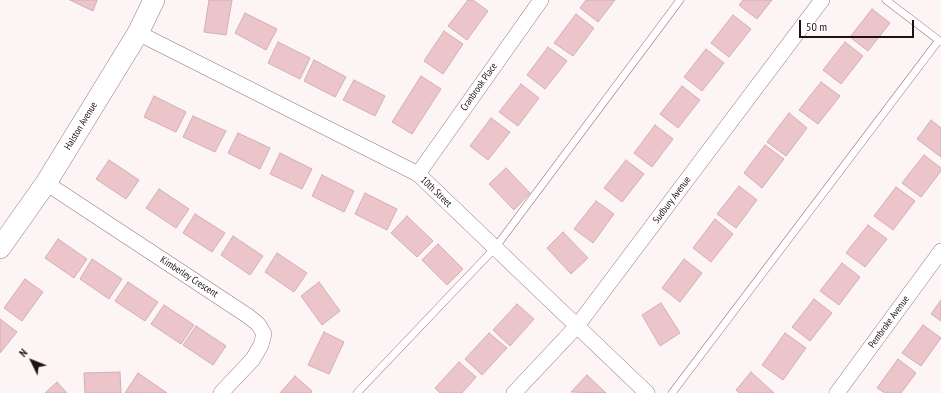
<!DOCTYPE html>
<style>
body{margin:0}
#map{position:relative;width:941px;height:393px;overflow:hidden;background:#fcf4f5;font-family:"PT Sans Narrow",sans-serif}
canvas{display:block}
.north{position:absolute;left:12px;top:341px;width:40px;height:40px;-webkit-text-stroke:3px #fff;paint-order:stroke;rotate:313deg;font-size:11px;font-weight:700;line-height:16px;text-align:center;color:#1f1214}
.north::after{content:'';display:block;margin:auto;width:14px;height:18px;background:#1f1214;clip-path:polygon(50% 0,100% 100%,50% 72%,0 100%)}
.scale{position:absolute;left:799px;top:20px;width:115px;height:18px;box-sizing:border-box;border:2px solid #1f1214;border-top:0;padding-left:5px;font-size:12px;line-height:14px;white-space:nowrap;color:#1f1214;-webkit-text-stroke:3px #fff;paint-order:stroke}
</style>
<div id="map">
<canvas width="941" height="393"></canvas>
<div class="north">N</div>
<div class="scale">50 m</div>
</div>
<script>
const ctx = document.querySelector('canvas').getContext('2d');
ctx.lineJoin = 'round';
function fill(path, color) {
  ctx.fillStyle = color;
  ctx.fill(path, 'evenodd');
}
function shape(rows) {
  const path = new Path2D();
  for (const r of rows) {
    path.moveTo(r[0], r[1]);
    for (let i = 2; i < r.length; i += 2) path.lineTo(r[i], r[i + 1]);
  }
  return path;
}
function trace(path, color, width, dash) {
  ctx.strokeStyle = color;
  ctx.lineWidth = width;
  ctx.lineCap = dash ? 'butt' : 'round';
  ctx.setLineDash(dash || []);
  ctx.stroke(path);
}
function label(font, color, halo, rows, align = 'center') {
  ctx.font = font + ' "PT Sans Narrow",sans-serif';
  ctx.lineWidth = 3;
  ctx.setLineDash([]);
  ctx.textBaseline = 'middle';
  ctx.strokeStyle = halo;
  ctx.fillStyle = color;
  for (const [text, x, y, turn = 0] of rows) {
    ctx.save();
    ctx.translate(x, y);
    ctx.rotate((+turn || 0) * Math.PI / 180);
    ctx.textAlign = isNaN(turn) ? turn : align;
    if (halo) ctx.strokeText(text, 0, 0);
    ctx.fillText(text, 0, 0);
    ctx.restore();
  }
}
const building = shape([
 [70,0,97,0,93,11,70,0],
 [209,0,232,0,226,35,204,32,209,0],
 [468,0,473,0,488,11,467,40,448,26,468,0],
 [586,0,615,0,598,22,580,8,586,0],
 [743,0,772,0,757,19,739,5,743,0],
 [872,9,890,23,868,51,850,37,872,9],
 [245,13,277,29,266,50,235,33,245,13],
 [576,14,594,28,573,56,554,43,576,14],
 [733,15,751,29,729,57,711,43,733,15],
 [444,31,463,44,443,74,424,61,444,31],
 [278,42,310,58,300,79,268,63,278,42],
 [845,42,863,56,841,84,823,70,845,42],
 [548,47,567,61,545,89,527,75,548,47],
 [706,49,724,63,702,91,684,77,706,49],
 [314,60,346,77,335,97,304,81,314,60],
 [421,76,441,89,412,134,392,122,421,76],
 [354,80,385,96,375,116,343,100,354,80],
 [821,82,840,96,818,124,799,110,821,82],
 [521,84,539,98,518,126,499,112,521,84],
 [682,86,700,100,678,128,660,114,682,86],
 [154,96,186,112,176,132,144,117,154,96],
 [789,113,807,128,786,156,767,142,789,113],
 [193,116,226,131,215,152,183,137,193,116],
 [491,118,510,132,488,160,470,146,491,118],
 [931,120,941,128,941,157,917,139,931,120],
 [655,125,673,139,652,167,634,153,655,125],
 [238,133,270,148,260,169,228,153,238,133],
 [765,145,784,159,762,188,744,173,765,145],
 [280,153,312,169,302,189,270,174,280,153],
 [924,155,941,168,941,171,921,197,902,183,924,155],
 [109,160,139,180,126,199,96,179,109,160],
 [626,160,644,174,622,202,604,188,626,160],
 [506,168,530,193,514,210,489,184,506,168],
 [322,175,354,191,344,212,312,196,322,175],
 [739,186,757,200,736,228,717,214,739,186],
 [896,187,915,201,893,230,874,216,896,187],
 [159,189,189,209,176,228,146,208,159,189],
 [365,193,397,209,387,230,355,214,365,193],
 [596,201,614,214,593,243,574,229,596,201],
 [195,214,225,233,212,252,183,233,195,214],
 [407,216,433,241,417,257,391,233,407,216],
 [715,219,733,234,711,262,693,248,715,219],
 [868,225,887,239,865,267,846,253,868,225],
 [563,232,588,258,571,274,547,248,563,232],
 [233,236,263,256,250,275,221,255,233,236],
 [58,239,87,259,74,278,45,258,58,239],
 [438,244,463,269,447,285,422,260,438,244],
 [277,253,307,273,294,292,265,272,277,253],
 [92,259,122,279,109,299,80,279,92,259],
 [684,259,702,273,680,302,662,288,684,259],
 [842,263,860,277,839,305,820,291,842,263],
 [25,279,43,292,22,321,4,308,25,279],
 [128,282,158,302,145,321,115,301,128,282],
 [319,282,340,311,322,325,301,296,319,282],
 [814,299,832,313,810,341,792,327,814,299],
 [941,300,941,321,931,314,941,300],
 [661,303,680,333,660,346,642,315,661,303],
 [517,304,534,319,510,346,493,330,517,304],
 [164,305,194,325,181,344,151,324,164,305],
 [0,319,17,332,0,353,0,319],
 [923,325,941,338,921,366,902,353,923,325],
 [196,326,226,346,213,365,183,345,196,326],
 [324,332,344,342,329,374,308,365,324,332],
 [489,333,507,348,482,375,465,359,489,333],
 [785,333,806,348,783,380,762,365,785,333],
 [898,359,916,373,901,393,885,393,877,388,898,359],
 [459,362,476,377,462,393,440,393,435,388,459,362],
 [120,372,121,393,85,393,84,373,120,372],
 [751,372,774,393,739,393,736,390,751,372],
 [138,373,167,393,125,393,138,373],
 [587,375,606,393,571,392,587,375],
 [295,376,312,391,311,393,280,393,295,376],
 [57,382,67,393,45,393,57,382]
]);
const service = shape([
 [886,0,941,42],
 [357,393,495,248,680,0],
 [672,393,939,40]
]);
const minor = shape([
 [138,33,418,174,647,393],
 [418,174,541,0],
 [46,183,248,316,258,324,264,334,261,345,253,359,221,393],
 [514,393,577,326,822,0],
 [837,393,941,251]
]);
const secondary = shape([
 [0,248,46,183,138,33,154,0]
]);
const streetNames = [
 ["Cranbrook Place",479,87,-55],
 ["Halston Avenue",81,126,-59],
 ["10th Street",436,192,44],
 ["Sudbury Avenue",672,200,-53],
 ["Kimberley Crescent",189,277,33],
 ["Pembroke Avenue",889,322,-54]
];
fill(building, '#ebc5ca');
trace(building, '#d4aeb4', 1);
trace(service, '#9a777c', 8);
trace(minor, '#9a777c', 16);
trace(secondary, '#9a777c', 22);
trace(service, '#fff', 7);
trace(minor, '#fff', 15);
trace(secondary, '#fff', 21);
label('10px', '#1f1214', '#fff', streetNames);
</script>
